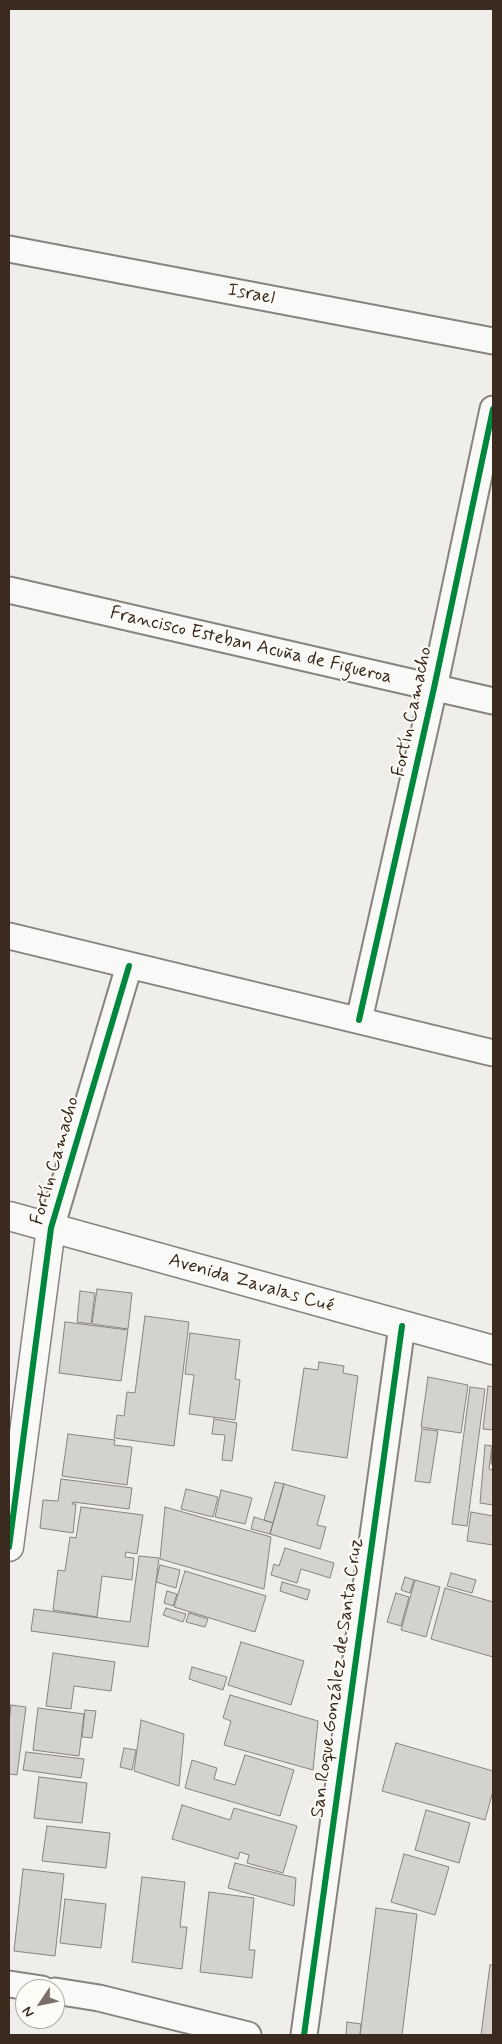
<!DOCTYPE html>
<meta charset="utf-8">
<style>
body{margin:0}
#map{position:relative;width:502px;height:2044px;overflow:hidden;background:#f0eeeb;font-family:Mynerve,sans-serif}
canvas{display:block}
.frame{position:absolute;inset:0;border:10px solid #3b2a1e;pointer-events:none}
.north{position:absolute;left:15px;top:1979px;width:50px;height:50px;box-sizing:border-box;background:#fdfcf7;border:1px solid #afa8a0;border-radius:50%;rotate:236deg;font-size:14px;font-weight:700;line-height:20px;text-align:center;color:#3b2a1e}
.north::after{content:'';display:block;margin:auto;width:18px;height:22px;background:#7a6f66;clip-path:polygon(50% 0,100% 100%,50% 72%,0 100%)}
</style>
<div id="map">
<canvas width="502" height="2044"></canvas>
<div class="frame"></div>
<div class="north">N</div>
</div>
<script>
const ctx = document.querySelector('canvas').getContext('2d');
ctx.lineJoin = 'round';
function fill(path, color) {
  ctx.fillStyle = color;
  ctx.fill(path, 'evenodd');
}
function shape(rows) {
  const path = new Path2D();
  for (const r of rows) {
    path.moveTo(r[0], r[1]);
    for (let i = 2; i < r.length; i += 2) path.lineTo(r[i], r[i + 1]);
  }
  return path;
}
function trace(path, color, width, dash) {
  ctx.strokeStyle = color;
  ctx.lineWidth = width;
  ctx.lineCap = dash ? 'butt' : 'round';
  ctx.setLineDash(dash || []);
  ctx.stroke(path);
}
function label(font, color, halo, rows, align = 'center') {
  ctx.font = font + ' Mynerve,sans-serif';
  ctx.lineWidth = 4;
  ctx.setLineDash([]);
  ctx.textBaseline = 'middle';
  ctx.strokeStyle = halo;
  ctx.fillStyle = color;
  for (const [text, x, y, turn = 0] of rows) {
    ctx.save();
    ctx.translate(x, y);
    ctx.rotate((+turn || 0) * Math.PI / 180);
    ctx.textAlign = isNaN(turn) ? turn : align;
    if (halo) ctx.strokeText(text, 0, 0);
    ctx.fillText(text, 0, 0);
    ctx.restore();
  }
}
const building = shape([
 [97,1289,132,1293,128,1329,92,1324,97,1289],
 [80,1291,95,1293,91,1324,77,1322,80,1291],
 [145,1316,189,1322,174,1446,114,1438,117,1415,124,1416,127,1392,135,1393,145,1316],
 [65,1322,128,1330,121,1381,59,1373,65,1322],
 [190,1333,240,1340,235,1379,240,1380,235,1420,189,1414,194,1375,185,1374,190,1333],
 [319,1362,344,1366,343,1373,358,1376,347,1458,292,1450,304,1368,318,1370,319,1362],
 [428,1377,468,1385,461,1433,421,1427,428,1377],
 [488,1386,493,1387,493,1430,483,1429,488,1386],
 [470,1387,485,1389,467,1526,452,1524,470,1387],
 [214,1419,237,1423,232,1461,222,1460,225,1435,212,1434,214,1419],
 [422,1429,438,1431,430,1483,415,1481,422,1429],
 [68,1434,115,1440,114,1445,132,1447,127,1485,62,1476,68,1434],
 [485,1445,492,1446,489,1469,493,1470,493,1505,480,1503,485,1445],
 [492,1450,493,1450,493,1464,491,1464,492,1450],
 [61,1479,132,1488,129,1509,73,1502,72,1504,76,1504,73,1533,40,1528,43,1500,58,1501,61,1479],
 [275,1482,284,1484,273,1523,264,1520,275,1482],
 [284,1484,325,1496,317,1525,326,1527,320,1549,270,1534,284,1484],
 [186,1489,218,1497,213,1517,181,1509,186,1489],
 [221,1490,252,1498,245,1524,215,1517,221,1490],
 [81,1507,143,1515,137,1554,126,1552,125,1557,134,1558,132,1580,102,1576,97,1617,53,1610,58,1570,65,1571,70,1537,76,1538,81,1507],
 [165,1507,271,1537,264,1589,160,1559,165,1507],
 [471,1512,493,1516,493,1545,467,1541,471,1512],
 [254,1517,273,1523,270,1534,251,1529,254,1517],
 [285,1548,334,1563,330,1578,301,1569,297,1583,271,1575,274,1564,279,1566,285,1548],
 [139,1556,159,1558,148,1647,31,1631,34,1609,130,1622,139,1556],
 [160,1565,180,1570,176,1588,156,1582,160,1565],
 [185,1571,266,1596,255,1632,174,1607,185,1571],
 [451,1573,476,1580,472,1593,447,1586,451,1573],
 [405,1577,414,1580,410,1593,401,1590,405,1577],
 [415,1580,440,1587,426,1637,401,1630,415,1580],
 [282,1582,310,1590,307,1600,280,1591,282,1582],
 [445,1588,493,1602,493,1657,431,1639,445,1588],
 [167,1591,177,1594,173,1606,164,1603,167,1591],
 [396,1593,409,1597,401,1626,387,1622,396,1593],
 [166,1608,186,1614,183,1622,163,1615,166,1608],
 [189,1613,208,1619,205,1627,186,1622,189,1613],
 [241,1642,304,1661,291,1705,228,1685,241,1642],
 [53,1653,115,1662,111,1691,74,1686,71,1709,46,1706,53,1653],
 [192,1667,227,1677,223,1690,189,1679,192,1667],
 [230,1695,318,1721,313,1770,224,1745,231,1721,223,1718,230,1695],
 [11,1705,26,1707,17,1775,9,1774,9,1724,11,1705],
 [38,1708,84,1714,79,1756,33,1750,38,1708],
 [85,1710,96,1711,92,1738,82,1737,85,1710],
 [141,1720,184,1734,179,1786,134,1771,141,1720],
 [396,1743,493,1771,493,1791,485,1820,382,1791,396,1743],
 [124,1748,136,1750,132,1770,120,1767,124,1748],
 [26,1752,84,1759,81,1778,23,1770,26,1752],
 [245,1755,294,1770,280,1816,185,1788,192,1760,217,1768,214,1779,235,1785,245,1755],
 [39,1777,87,1783,82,1823,34,1818,39,1777],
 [182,1805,230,1820,234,1808,297,1826,283,1873,247,1863,249,1855,240,1852,238,1859,172,1839,182,1805],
 [426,1810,470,1823,459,1863,415,1850,426,1810],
 [47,1826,110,1833,106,1868,42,1861,47,1826],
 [404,1854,449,1867,435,1915,391,1902,404,1854],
 [235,1863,296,1878,294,1906,228,1888,235,1863],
 [23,1869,64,1874,55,1956,14,1951,23,1869],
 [142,1877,185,1882,180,1927,187,1927,182,1969,132,1962,142,1877],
 [209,1892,254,1898,249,1950,255,1950,252,1978,200,1972,209,1892],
 [65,1899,106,1904,101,1948,60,1943,65,1899],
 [376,1908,417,1914,402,2035,360,2035,376,1908],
 [490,1965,493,1965,493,2035,481,2035,490,1965],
 [347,2022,361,2024,360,2035,346,2035,347,2022]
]);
const minor = shape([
 [9,249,493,341],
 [9,590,493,701],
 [9,936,493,1053],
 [359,1020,434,688,493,409],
 [51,1228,129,966],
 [9,1984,42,1989],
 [55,1991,99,1998,248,2035],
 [304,2035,402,1326]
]);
const tertiary = shape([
 [9,1547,51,1228]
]);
const secondary = shape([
 [9,1216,493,1350]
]);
const cycleway = shape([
 [359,1020,434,688,493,409],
 [9,1547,51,1228,129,966],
 [304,2035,402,1326]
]);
const streetNames = [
 ["Israel",251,295,11],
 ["Francisco Esteban Acuña de Figueroa",251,646,13],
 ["Fortín Camacho",413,712,-78],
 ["Fortín Camacho",56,1161,-74],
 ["Avenida Zavalas Cué",251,1284,16],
 ["San Roque González de Santa Cruz",338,1678,-82]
];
fill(building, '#d4d2cf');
trace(building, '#88837f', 1);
trace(minor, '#88837f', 29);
trace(tertiary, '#88837f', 31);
trace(secondary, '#88837f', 31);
trace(minor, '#f9f9f7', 25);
trace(tertiary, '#f9f9f7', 28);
trace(secondary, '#f9f9f7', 28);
trace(cycleway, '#00873e', 6);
label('19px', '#3b2a1e', '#fdfcf7', streetNames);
</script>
